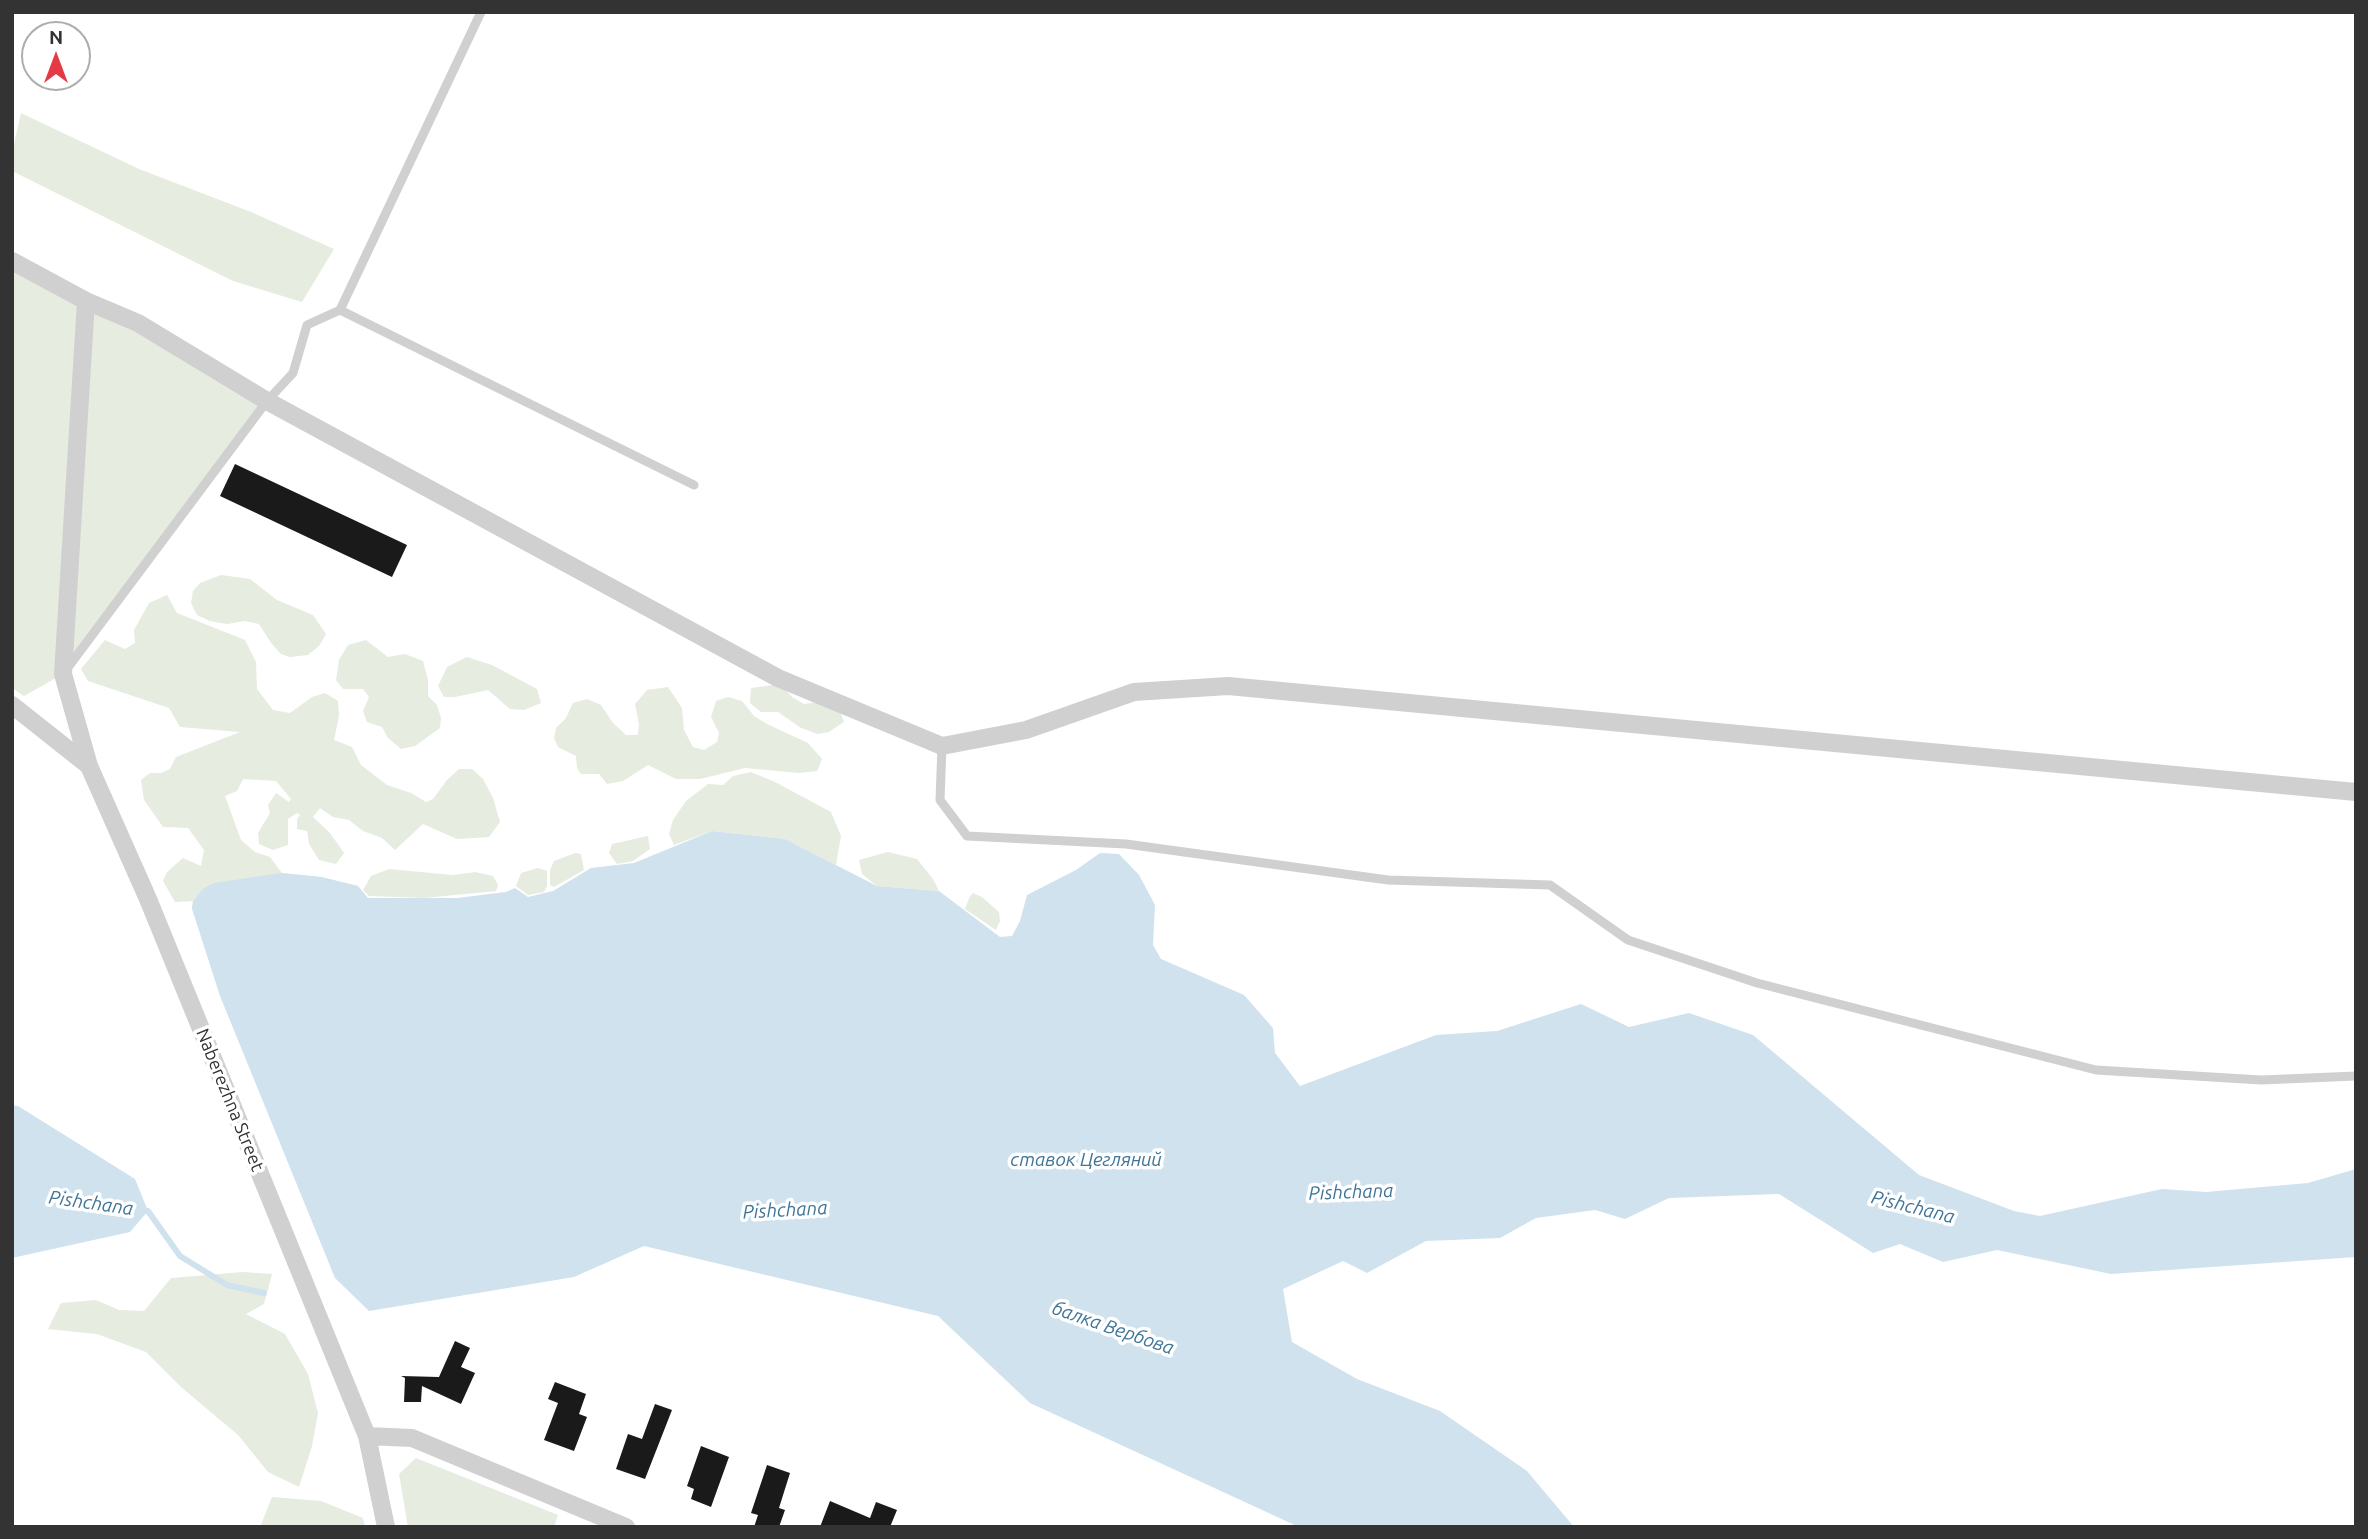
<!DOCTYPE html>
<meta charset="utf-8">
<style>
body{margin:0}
#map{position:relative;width:2368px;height:1539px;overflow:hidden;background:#fff;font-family:Ubuntu,sans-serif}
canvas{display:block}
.frame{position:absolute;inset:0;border:14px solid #333;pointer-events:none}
.north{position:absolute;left:21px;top:21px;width:70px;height:70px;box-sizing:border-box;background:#fff;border:2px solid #adadad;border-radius:50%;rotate:0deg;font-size:19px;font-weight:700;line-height:28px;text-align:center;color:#333}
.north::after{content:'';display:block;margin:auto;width:24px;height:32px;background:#e63946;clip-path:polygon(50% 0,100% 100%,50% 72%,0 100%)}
</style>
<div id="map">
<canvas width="2368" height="1539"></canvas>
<div class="frame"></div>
<div class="north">N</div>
</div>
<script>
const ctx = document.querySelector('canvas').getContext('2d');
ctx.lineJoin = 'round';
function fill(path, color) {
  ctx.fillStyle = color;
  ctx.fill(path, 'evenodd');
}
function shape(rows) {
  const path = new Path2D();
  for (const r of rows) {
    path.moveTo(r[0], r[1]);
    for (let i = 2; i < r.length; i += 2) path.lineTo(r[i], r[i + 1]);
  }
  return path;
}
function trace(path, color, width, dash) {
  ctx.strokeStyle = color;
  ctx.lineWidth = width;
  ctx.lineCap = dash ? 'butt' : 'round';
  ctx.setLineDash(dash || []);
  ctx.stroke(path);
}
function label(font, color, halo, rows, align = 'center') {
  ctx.font = font + ' Ubuntu,sans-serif';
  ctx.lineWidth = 7;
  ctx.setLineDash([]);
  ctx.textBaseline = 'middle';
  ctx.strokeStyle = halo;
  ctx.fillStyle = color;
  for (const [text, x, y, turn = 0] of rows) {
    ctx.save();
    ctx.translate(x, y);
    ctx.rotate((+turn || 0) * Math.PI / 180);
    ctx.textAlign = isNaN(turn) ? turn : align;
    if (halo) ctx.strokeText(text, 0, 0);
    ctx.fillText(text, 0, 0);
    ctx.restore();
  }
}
const green = shape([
 [21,113,139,169,251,212,334,249,302,302,233,281,12,171,12,153],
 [12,269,138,323,267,401,63,674,24,696,12,688],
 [221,575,250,579,277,600,313,615,326,634,319,646,308,655,290,657,281,654,271,643,259,624,245,621,227,624,210,621,197,615,191,603,193,591,200,583],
 [167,595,177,613,245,640,256,662,257,689,273,710,290,713,312,697,325,693,338,701,339,716,334,740,352,747,361,765,387,785,411,793,426,802,433,799,447,780,459,769,472,769,483,779,493,798,500,822,489,837,457,839,423,824,395,850,382,838,363,831,349,820,333,817,320,808,313,817,330,833,344,853,336,864,319,860,309,844,307,831,297,829,297,819,300,815,297,813,288,819,288,845,273,850,259,844,258,833,270,813,268,805,276,793,289,802,291,799,276,781,243,779,237,791,225,796,241,840,255,852,270,857,282,873,321,877,358,886,327,894,192,909,193,901,175,902,163,881,167,872,183,858,201,866,204,850,188,828,163,827,144,800,141,780,150,773,161,773,170,769,176,757,240,732,180,727,169,708,88,681,81,669,105,640,125,649,135,643,134,630,149,603],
 [366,640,388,657,405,654,423,661,428,680,428,696,437,705,441,718,440,728,415,746,401,749,388,738,382,727,367,722,363,711,369,697,363,689,343,689,336,680,339,660,348,645],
 [467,657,492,665,537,689,541,703,524,710,510,709,488,690,455,697,444,697,438,686,447,667],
 [781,684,792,697,804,704,817,702,840,711,844,722,829,732,818,734,801,728,778,712,761,712,750,703,751,688],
 [668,687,682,708,684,730,693,747,704,750,717,742,719,733,711,717,716,701,728,697,742,701,754,716,767,724,808,743,822,759,817,771,799,773,745,768,700,779,676,779,648,765,623,781,607,784,599,774,581,774,577,768,576,756,558,747,554,738,556,728,566,718,573,703,587,699,601,705,613,723,626,735,638,735,639,724,635,704,647,690],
 [751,772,775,782,831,812,841,836,836,865,785,839,712,831,674,845,669,834,673,820,686,801,708,784,723,785,733,776],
 [648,836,650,849,633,861,617,864,609,853,612,844],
 [888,852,917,859,933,879,939,891,877,886,862,874,859,860],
 [575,853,581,854,584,870,554,887,550,885,550,870,554,861],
 [538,868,547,871,547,886,544,892,528,895,516,886,521,873],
 [389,869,453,875,475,872,493,876,498,885,496,891,424,898,369,896,363,890,371,876],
 [973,893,982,897,999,912,1000,921,996,930,965,909,970,896],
 [243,1272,272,1274,264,1304,246,1314,285,1334,308,1374,318,1413,312,1446,299,1487,268,1472,238,1435,181,1387,146,1352,97,1334,48,1329,61,1303,96,1300,119,1310,144,1311,171,1278],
 [416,1458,558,1515,554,1527,408,1527,399,1474],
 [272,1497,321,1501,363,1518,365,1527,260,1527]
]);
const water = shape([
 [712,831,785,839,877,886,939,891,1000,937,1012,936,1020,921,1027,895,1076,870,1100,853,1119,854,1139,875,1155,905,1153,945,1161,959,1244,995,1273,1028,1275,1053,1300,1086,1436,1035,1497,1031,1581,1004,1629,1027,1689,1013,1753,1035,1919,1175,2014,1211,2040,1216,2162,1189,2206,1192,2308,1183,2356,1169,2356,1257,2111,1274,1997,1250,1943,1262,1900,1244,1873,1253,1779,1194,1669,1198,1625,1219,1595,1210,1536,1218,1500,1238,1426,1241,1367,1273,1343,1261,1283,1289,1292,1342,1357,1379,1440,1411,1527,1471,1574,1527,1299,1527,1030,1403,938,1316,644,1246,574,1277,369,1311,335,1278,220,996,192,909,193,901,203,889,214,883,281,873,321,877,358,886,368,898,457,898,506,892,515,888,528,897,553,891,591,868,634,863],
 [12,1105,18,1106,135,1179,148,1211,130,1232,12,1258]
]);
const stream = shape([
 [141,1210,148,1211,180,1256,227,1285,264,1293]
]);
const building = shape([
 [235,464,407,545,392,577,220,496],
 [455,1341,470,1348,461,1367,475,1373,461,1404,422,1386,421,1402,404,1402,405,1378,401,1376,439,1377],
 [555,1382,586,1394,579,1414,587,1417,574,1451,544,1440,558,1403,548,1399],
 [655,1404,672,1410,645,1479,616,1469,628,1434,642,1439],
 [701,1446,729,1457,711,1507,691,1499,694,1489,687,1486],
 [767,1465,790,1473,779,1508,785,1510,779,1527,754,1527,758,1515,751,1513],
 [830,1501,870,1518,876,1502,897,1510,890,1527,820,1527]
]);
const service = shape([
 [340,310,694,485],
 [66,670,267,401,293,373,307,325,340,310,481,12],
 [942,746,940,800,967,836,1126,844,1388,880,1550,885,1628,940,1757,983,2096,1070,2261,1080,2356,1076]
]);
const minor = shape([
 [12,261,86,301,63,674,89,766,148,899,367,1436,386,1527],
 [86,301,138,323,267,401,778,678,942,746,1026,730,1134,692,1228,686,2356,792],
 [12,705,89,766],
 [367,1436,412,1438,626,1527]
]);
const streetNames = [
 ["Naberezhna Street",230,1100,68]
];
const waterNames = [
 ["ставок Цегляний",1086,1160],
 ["Pishchana",1351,1192,-2],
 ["Pishchana",91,1203,8],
 ["Pishchana",1913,1207,14],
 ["Pishchana",785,1210,-3],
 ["балка Вербова",1113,1328,19]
];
fill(green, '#e6ecdf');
fill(water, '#cfe2ee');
trace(stream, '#cfe2ee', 6);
fill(building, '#1a1a1a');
trace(service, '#d0d0d0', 9);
trace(minor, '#d0d0d0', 18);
label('18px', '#333', '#fff', streetNames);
label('italic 19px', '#3f7597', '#fff', waterNames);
</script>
